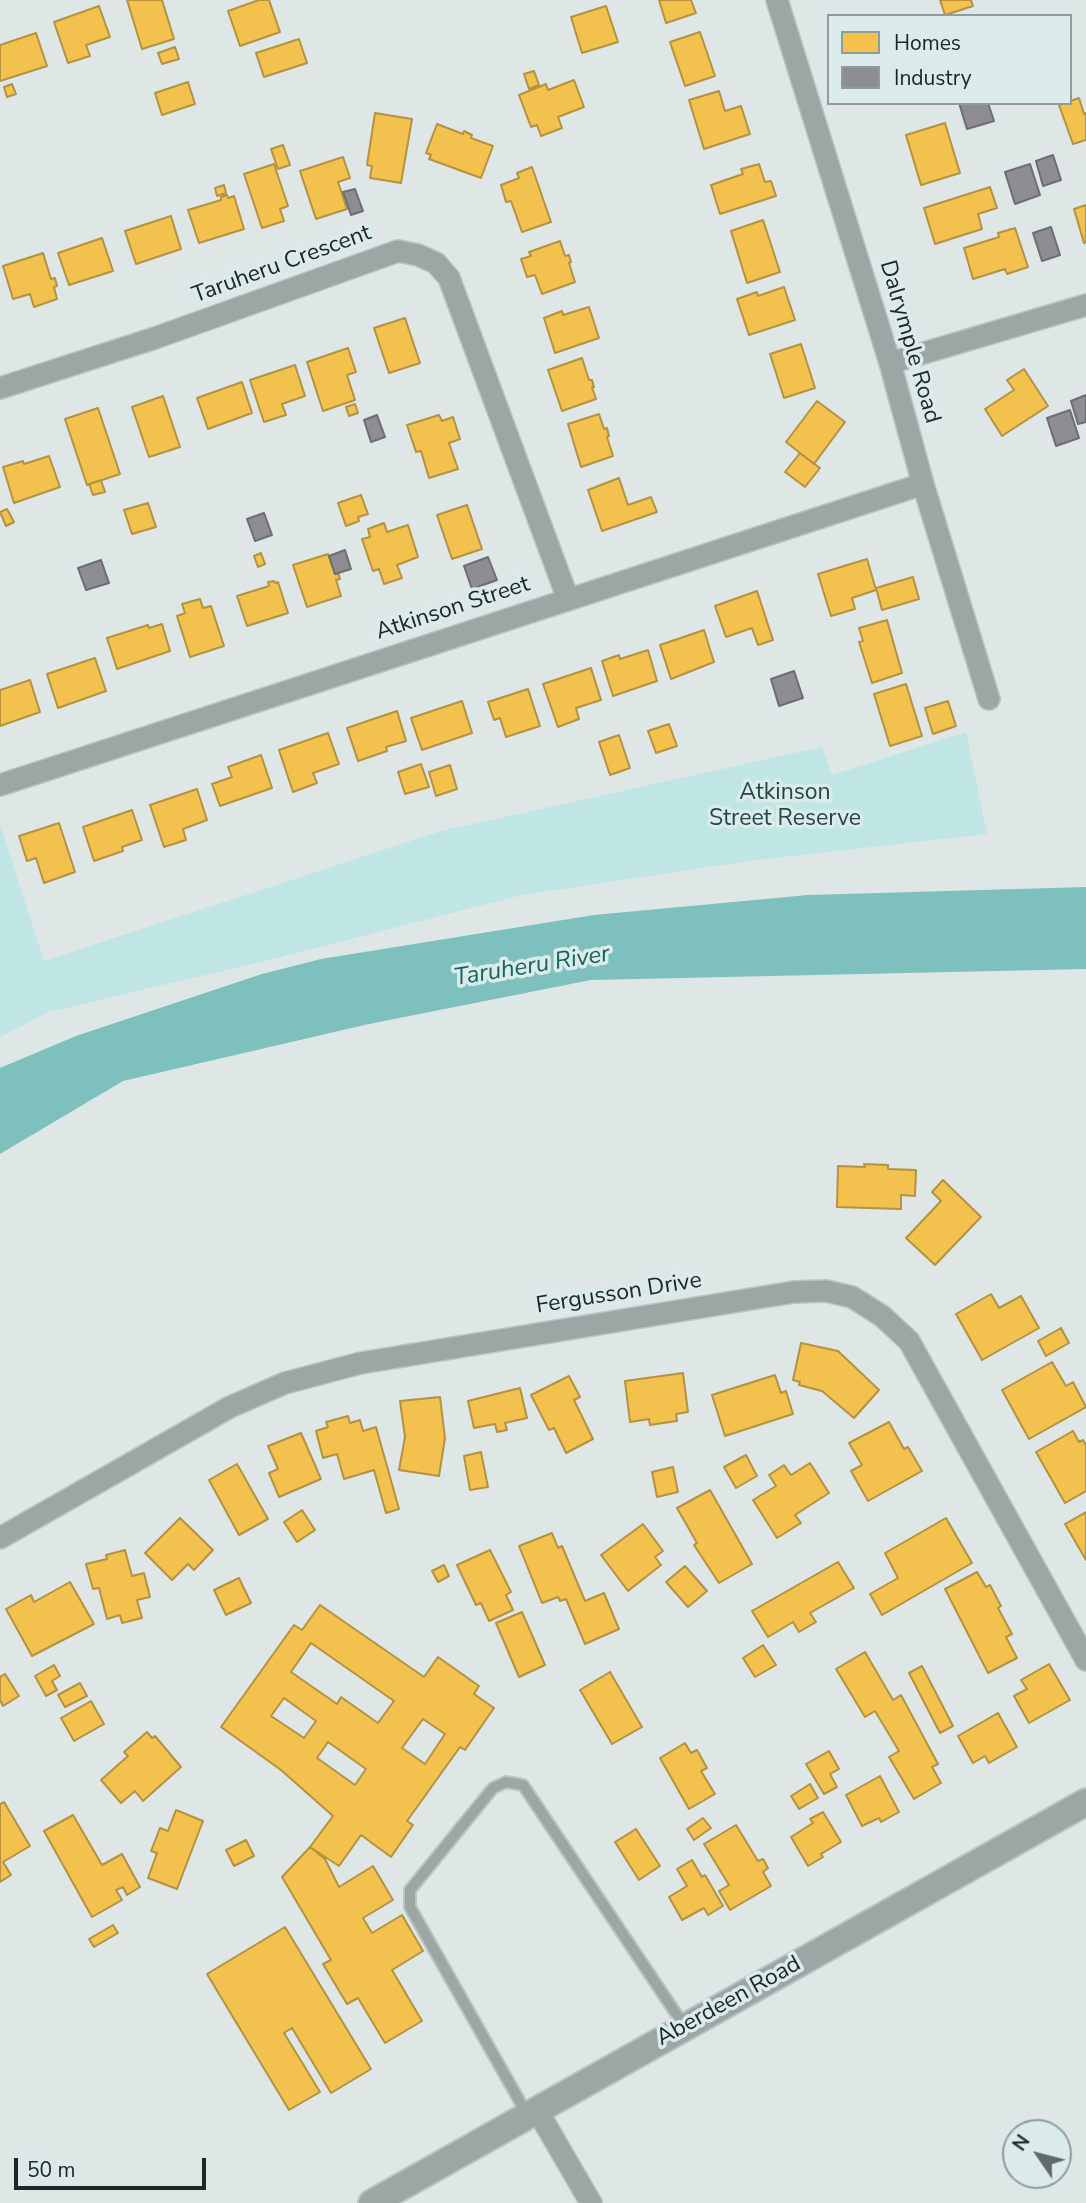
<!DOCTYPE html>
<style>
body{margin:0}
#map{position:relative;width:1086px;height:2203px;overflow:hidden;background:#dee7e6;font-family:"Nunito Sans",sans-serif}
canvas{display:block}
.legend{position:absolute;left:827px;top:14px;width:245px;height:91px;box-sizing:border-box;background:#daebea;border:2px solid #909c9c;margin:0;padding:9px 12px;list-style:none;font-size:21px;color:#202626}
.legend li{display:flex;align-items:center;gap:14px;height:35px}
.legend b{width:35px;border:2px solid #909c9c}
.north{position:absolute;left:1002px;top:2119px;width:70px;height:70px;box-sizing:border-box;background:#daebea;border:2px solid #909c9c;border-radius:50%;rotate:305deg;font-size:19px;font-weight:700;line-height:28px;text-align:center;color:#202626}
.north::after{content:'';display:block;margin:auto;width:24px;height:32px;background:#626a69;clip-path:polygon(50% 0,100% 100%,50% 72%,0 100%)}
.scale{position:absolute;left:14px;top:2158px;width:192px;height:32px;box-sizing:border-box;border:4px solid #202626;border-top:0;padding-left:9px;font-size:21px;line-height:24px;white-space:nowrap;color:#202626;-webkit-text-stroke:5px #daebea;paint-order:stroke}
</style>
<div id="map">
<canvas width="1086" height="2203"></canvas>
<ul class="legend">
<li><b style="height:19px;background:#f2c14e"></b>Homes</li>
<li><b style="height:19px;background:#8d8d92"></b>Industry</li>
</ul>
<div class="north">N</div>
<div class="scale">50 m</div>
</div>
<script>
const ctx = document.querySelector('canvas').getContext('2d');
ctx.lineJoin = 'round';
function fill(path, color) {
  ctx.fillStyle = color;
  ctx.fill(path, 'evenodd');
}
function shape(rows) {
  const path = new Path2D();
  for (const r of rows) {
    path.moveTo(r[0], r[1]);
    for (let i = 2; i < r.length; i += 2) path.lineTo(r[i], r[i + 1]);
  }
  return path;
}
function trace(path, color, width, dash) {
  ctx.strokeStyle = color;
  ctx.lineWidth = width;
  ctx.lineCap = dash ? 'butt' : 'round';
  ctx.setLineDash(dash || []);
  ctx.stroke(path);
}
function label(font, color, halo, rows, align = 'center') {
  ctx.font = font + ' "Nunito Sans",sans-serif';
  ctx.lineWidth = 7;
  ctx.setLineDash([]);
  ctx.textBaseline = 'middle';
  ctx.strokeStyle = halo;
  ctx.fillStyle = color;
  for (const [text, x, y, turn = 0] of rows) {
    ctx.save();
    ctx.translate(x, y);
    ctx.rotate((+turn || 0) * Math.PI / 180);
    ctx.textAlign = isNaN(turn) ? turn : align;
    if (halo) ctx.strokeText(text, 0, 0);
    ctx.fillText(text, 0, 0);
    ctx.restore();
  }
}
const green = shape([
 [966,732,987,834,756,860,522,895,281,957,49,1012,0,1037,0,824,44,961,441,831,822,747,832,775]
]);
const water = shape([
 [1086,887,1086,969,591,980,369,1024,123,1081,0,1154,0,1068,76,1036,262,974,321,959,594,915,808,895]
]);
const homes = shape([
 [127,0,162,0,174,39,142,49,127,0],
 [259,0,269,0,280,32,240,46,228,11,259,0],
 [659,0,691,0,696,13,666,23,659,0],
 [940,0,971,0,973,6,945,15,940,0],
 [99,6,110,37,86,45,90,56,68,63,54,22,99,6],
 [606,6,618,42,582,53,571,17,606,6],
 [700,32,715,76,685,86,670,42,700,32],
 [36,33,47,66,0,81,0,45,36,33],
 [299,39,307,63,264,77,256,53,299,39],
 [175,47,179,59,162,64,158,53,175,47],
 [534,71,539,85,529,89,524,74,534,71],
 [574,80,584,107,558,117,562,128,541,136,537,125,531,127,519,95,546,84,548,90,574,80],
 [188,82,195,104,162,115,155,93,188,82],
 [12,84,16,94,7,97,4,87,12,84],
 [719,91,725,111,741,106,750,134,704,149,689,100,719,91],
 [1079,98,1084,114,1086,113,1086,140,1073,144,1059,105,1079,98],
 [375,113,412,119,401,183,370,178,372,166,367,165,375,113],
 [945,123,960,173,921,185,906,135,945,123],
 [437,124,463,134,464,131,472,135,471,138,493,146,481,178,429,159,431,155,426,153,437,124],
 [283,145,290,165,278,169,271,149,283,145],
 [343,157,350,178,338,182,347,209,316,219,300,171,343,157],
 [274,164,288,206,280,209,284,221,262,228,244,174,274,164],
 [759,164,765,182,771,181,776,196,720,214,711,185,743,174,741,169,759,164],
 [532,167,551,222,522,232,511,201,506,202,501,185,519,178,517,173,532,167],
 [224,185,226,193,217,196,215,188,224,185],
 [990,187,997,208,978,214,982,229,935,244,924,208,990,187],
 [227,195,228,198,234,196,244,229,199,243,188,210,221,200,221,197,227,195],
 [1086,205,1086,242,1084,243,1074,209,1086,205],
 [171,216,181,249,136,264,125,231,171,216],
 [763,220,780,272,747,283,731,231,763,220],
 [1015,228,1028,267,1007,274,1005,269,973,279,964,248,999,237,998,233,1015,228],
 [102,238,113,271,69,285,58,253,102,238],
 [560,241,565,256,569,255,571,262,569,263,575,282,542,294,535,275,527,277,521,259,531,256,529,252,560,241],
 [43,253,51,279,55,278,57,286,54,287,57,299,34,307,30,294,13,299,3,266,43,253],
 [784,287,795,320,749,335,737,299,757,292,758,296,784,287],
 [589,307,599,338,555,353,544,318,562,311,563,315,589,307],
 [405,318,420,363,389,373,374,328,405,318],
 [801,344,815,388,784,398,770,354,801,344],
 [348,348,356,372,347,375,355,400,323,411,307,362,348,348],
 [582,358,589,380,592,380,594,387,592,387,596,399,562,411,548,370,582,358],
 [295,365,305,396,282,404,286,415,264,422,250,380,295,365],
 [1024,369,1048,406,1002,436,985,409,1014,390,1007,380,1024,369],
 [242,382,252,413,208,429,197,398,242,382],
 [163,396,180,447,149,457,132,407,163,396],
 [817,401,845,422,814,464,786,442,817,401],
 [355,404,358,413,349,416,346,407,355,404],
 [98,408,120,474,87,485,65,419,98,408],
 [599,414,604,429,607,428,609,436,607,437,613,456,581,467,568,424,599,414],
 [439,415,442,421,453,417,460,439,449,443,458,469,429,478,421,451,416,452,407,425,439,415],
 [800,453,820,468,805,487,785,472,800,453],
 [49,456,60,487,14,503,3,467,23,461,24,464,49,456],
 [619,478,628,505,651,497,657,512,602,531,588,490,619,478],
 [101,480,105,492,93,495,89,484,101,480],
 [361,495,368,514,358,517,359,521,346,526,338,503,361,495],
 [148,503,156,527,132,534,124,510,148,503],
 [467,505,482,549,452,559,437,515,467,505],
 [7,509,14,522,6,526,0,512,7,509],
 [384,523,387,532,408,525,418,557,397,565,402,578,384,584,379,569,373,571,362,539,370,537,368,529,384,523],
 [261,553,265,564,258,567,254,556,261,553],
 [328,554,335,574,338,573,340,579,336,580,341,596,307,607,293,565,328,554],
 [867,559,876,590,852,598,855,609,831,616,818,574,867,559],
 [913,577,919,599,882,610,876,588,913,577],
 [274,581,275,583,278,582,288,613,247,626,237,596,269,586,268,582,274,581],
 [757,591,773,640,758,645,752,628,726,637,715,606,757,591],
 [200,599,203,608,211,606,224,646,190,657,177,616,185,613,182,604,200,599],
 [887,620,902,673,872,683,859,642,863,641,859,628,887,620],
 [162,624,170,651,117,669,107,638,148,625,149,628,162,624],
 [704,630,714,662,671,679,660,645,704,630],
 [648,650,657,681,613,696,602,661,619,655,620,659,648,650],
 [95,658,106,691,58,708,47,674,95,658],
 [591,668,601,700,576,708,579,719,558,727,543,684,591,668],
 [30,680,40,712,0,726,0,690,30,680],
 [906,684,922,736,890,746,874,694,906,684],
 [528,689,540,726,506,737,500,718,494,720,488,702,528,689],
 [462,701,472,733,422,750,411,718,462,701],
 [948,701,956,726,933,734,925,708,948,701],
 [397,711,406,741,386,747,387,751,358,761,347,728,397,711],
 [669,724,677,746,656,753,648,731,669,724],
 [328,733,339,764,313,773,317,783,293,792,279,750,328,733],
 [619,735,630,768,610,775,599,742,619,735],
 [261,755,272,788,220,806,212,784,232,777,228,767,261,755],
 [421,764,429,787,405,794,398,772,421,764],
 [450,765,457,789,436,796,429,772,450,765],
 [197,789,207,820,183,829,186,840,164,847,150,805,197,789],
 [132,810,142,840,122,847,123,851,94,861,83,827,132,810],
 [59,823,75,872,44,883,36,858,27,861,19,836,59,823],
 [864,1164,888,1165,888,1169,916,1170,915,1196,901,1195,901,1209,837,1207,838,1166,865,1167,864,1164],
 [943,1180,981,1217,935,1265,906,1238,941,1201,932,1192,943,1180],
 [991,1294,999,1308,1021,1296,1039,1328,982,1360,956,1314,991,1294],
 [1061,1328,1069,1343,1046,1356,1038,1341,1061,1328],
 [801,1343,838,1351,879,1390,854,1418,822,1391,799,1385,800,1382,793,1380,801,1343],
 [1052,1362,1066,1386,1073,1382,1086,1407,1029,1439,1002,1390,1052,1362],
 [683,1373,688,1412,676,1414,677,1421,650,1425,649,1419,630,1422,625,1381,683,1373],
 [775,1375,781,1393,786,1391,793,1414,725,1436,712,1395,775,1375],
 [569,1376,580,1397,574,1400,593,1439,566,1453,554,1428,549,1430,531,1395,569,1376],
 [520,1388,527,1418,505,1423,507,1430,497,1432,495,1424,474,1428,468,1401,520,1388],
 [440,1397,445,1438,439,1476,399,1470,405,1437,400,1401,440,1397],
 [348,1416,350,1423,360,1420,363,1431,376,1427,399,1509,386,1513,374,1470,344,1479,337,1454,323,1458,316,1431,328,1427,326,1422,348,1416],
 [889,1422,904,1449,908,1447,922,1471,868,1501,851,1471,862,1465,849,1443,889,1422],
 [1073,1431,1079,1442,1083,1440,1086,1445,1086,1491,1065,1503,1036,1452,1073,1431],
 [301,1433,321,1479,279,1497,269,1473,278,1469,268,1446,301,1433],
 [481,1452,488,1487,470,1490,464,1456,481,1452],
 [746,1455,757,1476,736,1488,724,1467,746,1455],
 [810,1463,829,1493,795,1515,801,1523,777,1538,753,1500,776,1486,769,1475,784,1465,791,1475,810,1463],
 [237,1464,268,1519,239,1535,209,1480,237,1464],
 [673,1467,678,1492,657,1497,652,1472,673,1467],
 [710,1490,752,1564,719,1583,694,1545,697,1543,677,1508,710,1490],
 [302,1510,315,1530,297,1542,284,1522,302,1510],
 [1086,1512,1086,1560,1065,1524,1086,1512],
 [180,1518,213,1550,194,1570,188,1564,172,1580,145,1553,180,1518],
 [946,1518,972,1563,882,1615,870,1594,898,1578,885,1553,946,1518],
 [643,1524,663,1551,655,1557,661,1565,628,1591,601,1555,643,1524],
 [552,1533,558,1548,562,1546,585,1601,604,1593,619,1629,585,1644,566,1599,560,1601,558,1597,542,1603,519,1546,552,1533],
 [125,1550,132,1576,144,1573,150,1597,137,1600,142,1618,122,1623,120,1615,107,1619,99,1588,93,1589,86,1564,107,1559,106,1555,125,1550],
 [490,1550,511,1592,506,1595,513,1610,489,1621,481,1603,476,1605,457,1565,490,1550],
 [838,1562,854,1588,810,1613,816,1622,799,1632,793,1622,768,1637,752,1611,838,1562],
 [444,1565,449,1576,438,1582,432,1571,444,1565],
 [685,1566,707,1591,688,1607,666,1582,685,1566],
 [977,1572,986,1587,990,1585,1001,1606,998,1608,1012,1634,1006,1637,1017,1658,988,1673,945,1589,977,1572],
 [239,1578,251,1603,226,1615,214,1590,239,1578],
 [70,1582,94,1624,32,1656,6,1609,31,1595,34,1602,70,1582],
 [320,1605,424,1677,438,1657,479,1686,474,1694,494,1708,465,1750,460,1747,407,1821,413,1825,391,1857,361,1835,339,1866,310,1847,333,1816,281,1770,221,1727,294,1625,302,1630,320,1605],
 [311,1643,394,1701,378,1723,341,1697,337,1704,291,1672,311,1643],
 [284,1698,316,1721,304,1738,271,1716,284,1698],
 [423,1719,445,1734,425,1764,402,1748,423,1719],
 [328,1742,366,1769,355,1785,317,1758,328,1742],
 [522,1612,545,1665,519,1677,496,1623,522,1612],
 [763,1645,776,1665,755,1677,743,1658,763,1645],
 [865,1652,893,1700,901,1695,938,1764,932,1767,941,1783,914,1799,889,1757,899,1751,875,1711,865,1717,836,1669,865,1652],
 [1049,1664,1070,1700,1029,1723,1014,1696,1027,1689,1021,1680,1049,1664],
 [54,1665,60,1676,52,1681,57,1690,46,1696,35,1676,54,1665],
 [922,1666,953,1726,940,1733,909,1673,922,1666],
 [610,1672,642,1727,612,1744,580,1690,610,1672],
 [5,1674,19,1696,3,1706,0,1700,0,1677,5,1674],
 [80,1683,87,1696,65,1707,58,1695,80,1683],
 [91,1701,104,1724,74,1741,61,1718,91,1701],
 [998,1713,1017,1747,989,1763,985,1756,973,1763,958,1736,998,1713],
 [147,1732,152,1738,155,1736,181,1767,143,1801,135,1791,121,1803,101,1780,128,1756,124,1752,147,1732],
 [685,1743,691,1753,697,1750,707,1768,701,1771,715,1794,689,1809,660,1758,685,1743],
 [829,1751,839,1769,830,1774,837,1787,824,1794,806,1764,829,1751],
 [880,1776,899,1812,881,1822,879,1818,862,1826,846,1795,880,1776],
 [810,1784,818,1798,799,1809,791,1796,810,1784],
 [4,1802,30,1846,3,1862,11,1875,0,1882,0,1804,4,1802],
 [176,1810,203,1821,177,1889,148,1878,157,1853,151,1851,160,1828,168,1831,176,1810],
 [823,1812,841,1842,821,1854,823,1857,808,1866,791,1837,813,1823,810,1819,823,1812],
 [73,1815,102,1865,122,1854,140,1887,127,1895,123,1887,116,1890,122,1900,92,1917,44,1831,73,1815],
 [703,1818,711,1828,694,1840,687,1829,703,1818],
 [736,1825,758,1861,763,1859,768,1868,763,1872,771,1886,730,1910,719,1891,729,1885,704,1844,736,1825],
 [636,1829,660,1866,639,1880,615,1842,636,1829],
 [246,1840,254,1856,234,1866,226,1850,246,1840],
 [310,1847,325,1859,339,1887,373,1866,393,1900,363,1918,372,1933,402,1915,423,1951,392,1970,422,2021,385,2043,358,1998,347,2004,323,1964,331,1960,282,1877,310,1847],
 [692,1860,702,1877,705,1875,723,1906,708,1915,704,1908,682,1920,669,1897,687,1886,677,1869,692,1860],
 [113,1925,118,1933,94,1947,89,1939,113,1925],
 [285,1927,371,2069,331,2093,292,2028,284,2033,320,2092,289,2110,207,1974,285,1927]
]);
const industry = shape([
 [959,103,988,103,994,121,967,129,959,103],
 [1053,155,1061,180,1043,186,1036,161,1053,155],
 [1030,164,1040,195,1015,204,1005,172,1030,164],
 [355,189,363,211,351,215,343,192,355,189],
 [1051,227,1060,255,1042,261,1033,233,1051,227],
 [1086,395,1086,422,1078,424,1071,401,1086,395],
 [1070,410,1079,438,1056,446,1047,418,1070,410],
 [377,415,385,437,371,442,364,420,377,415],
 [264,513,272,535,255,541,247,519,264,513],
 [345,550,351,569,335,574,329,556,345,550],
 [488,557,497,580,472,589,464,566,488,557],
 [101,560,109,583,86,590,78,568,101,560],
 [794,671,803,698,779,706,771,679,794,671]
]);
const service = shape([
 [528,2116,410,1907,410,1890,493,1788,506,1782,523,1785,685,2027]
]);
const minor = shape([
 [777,0,890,363,923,484,989,699],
 [890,363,1086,305],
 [0,388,155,338,398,251,418,255,436,263,449,278,568,599],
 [0,785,923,484],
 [0,1538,230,1407,285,1383,361,1363,794,1292,826,1291,852,1297,882,1316,909,1341,1086,1660],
 [537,2110,591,2203]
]);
const tertiary = shape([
 [372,2203,1086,1802]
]);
const streetNames = [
 ["Taruheru Crescent",282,265,-20],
 ["Dalrymple Road",909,342,74],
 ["Atkinson Street",453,609,-18],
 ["Fergusson Drive",619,1294,-9],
 ["Aberdeen Road",729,2002,-29]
];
const parkNames = [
 ["Atkinson",785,793],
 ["Street Reserve",785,819]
];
const waterNames = [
 ["Taruheru River",532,967,-9]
];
fill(green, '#bfe6e4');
fill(water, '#7ec0bd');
fill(homes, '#f2c14e');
trace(homes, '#b39242', 2);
fill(industry, '#8d8d92');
trace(industry, '#6c6e72', 2);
trace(service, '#bdc3c3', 14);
trace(minor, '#bdc3c3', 24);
trace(tertiary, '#bdc3c3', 30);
trace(service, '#9ba6a5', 10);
trace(minor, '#9ba6a5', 21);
trace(tertiary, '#9ba6a5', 26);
label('23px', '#202626', '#daebea', streetNames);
label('23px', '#1f4847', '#daebea', parkNames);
label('italic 24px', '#17615f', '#daebea', waterNames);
</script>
